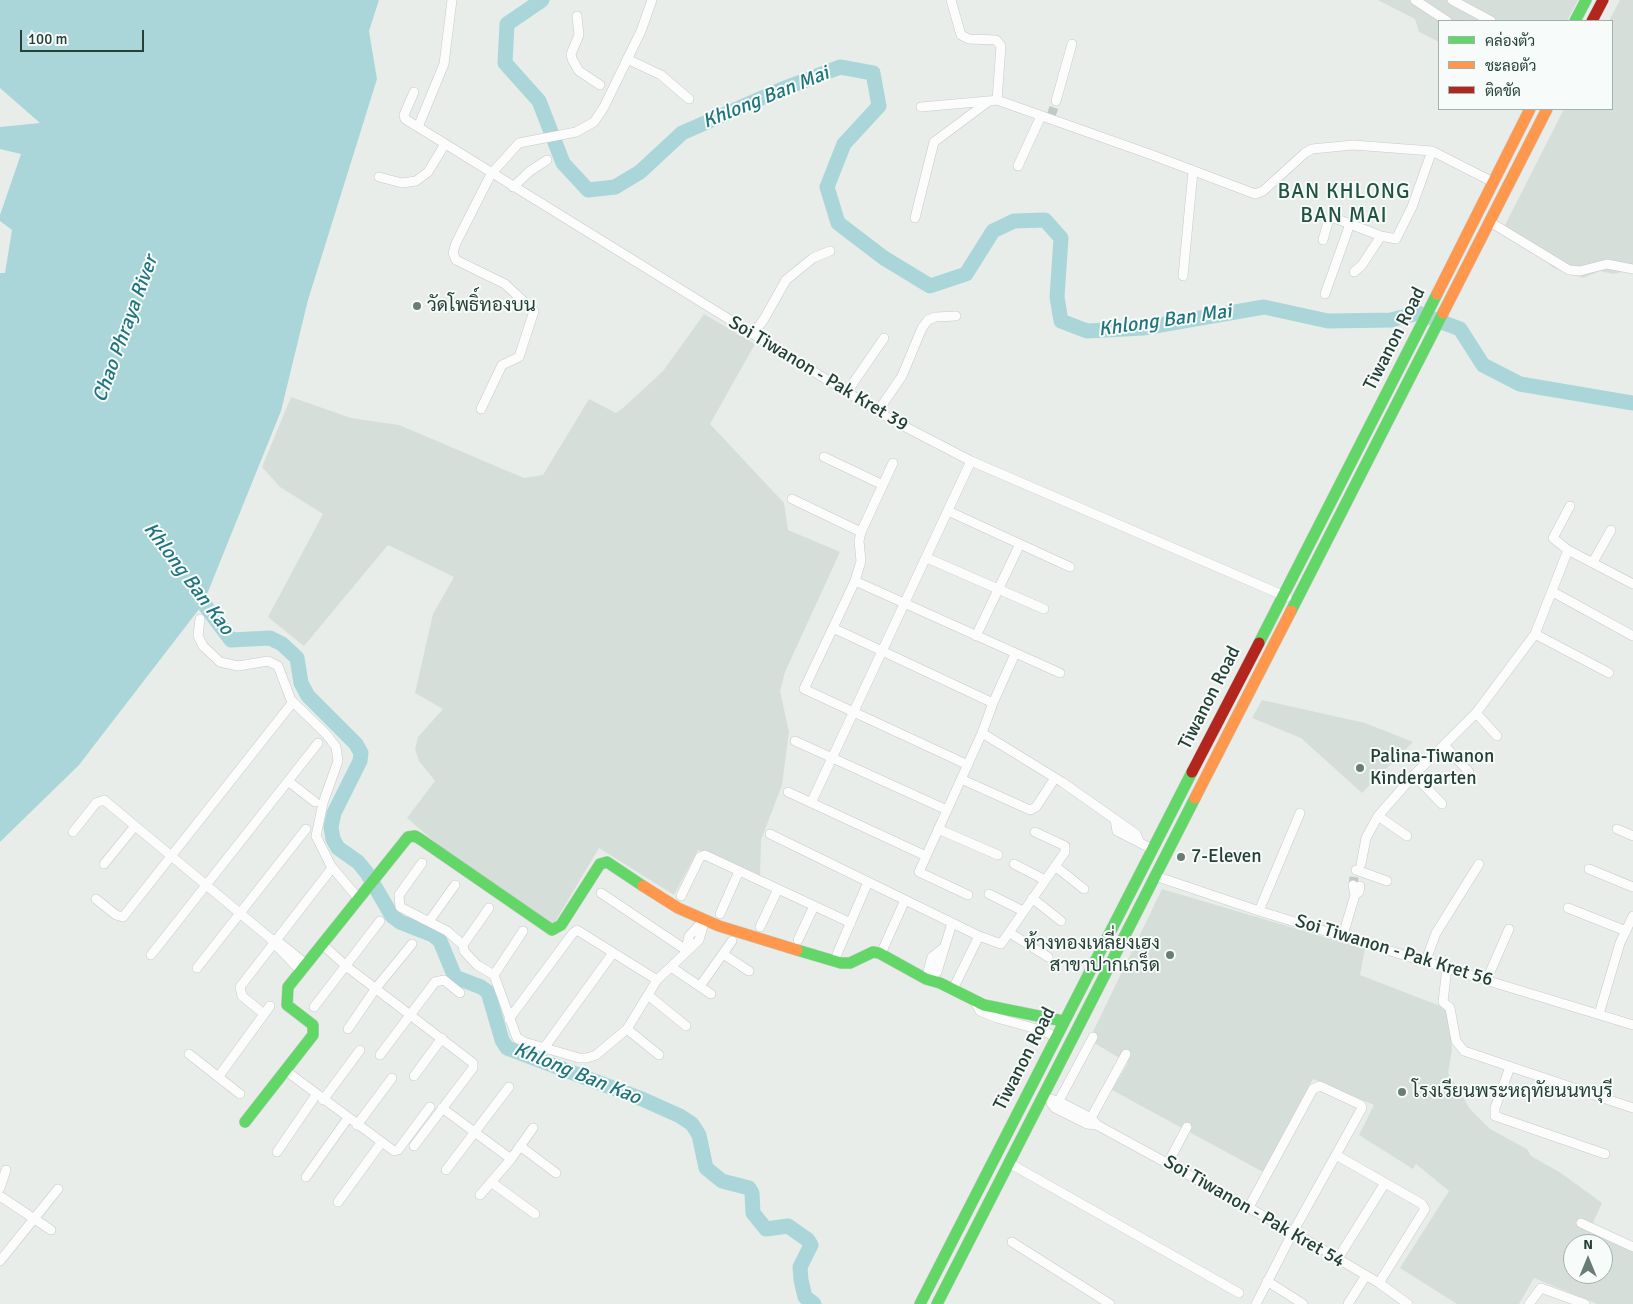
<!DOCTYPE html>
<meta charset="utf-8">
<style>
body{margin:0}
#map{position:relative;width:1633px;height:1304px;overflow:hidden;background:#e8edea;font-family:Signika,Sarabun,sans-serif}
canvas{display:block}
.legend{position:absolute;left:1438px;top:20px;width:175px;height:90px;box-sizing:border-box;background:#f7fbf9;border:1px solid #a3b1ab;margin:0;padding:6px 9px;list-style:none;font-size:15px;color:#254137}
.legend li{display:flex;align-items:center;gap:10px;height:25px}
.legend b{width:25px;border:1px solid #a3b1ab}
.north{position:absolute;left:1563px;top:1234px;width:50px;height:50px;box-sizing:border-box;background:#f7fbf9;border:1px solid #a3b1ab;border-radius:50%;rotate:0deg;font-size:14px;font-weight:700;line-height:20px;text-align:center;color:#254137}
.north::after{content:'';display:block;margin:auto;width:18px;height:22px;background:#697d76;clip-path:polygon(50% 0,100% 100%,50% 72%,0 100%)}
.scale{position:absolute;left:20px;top:30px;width:124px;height:22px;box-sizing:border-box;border:2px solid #254137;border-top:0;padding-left:6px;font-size:15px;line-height:18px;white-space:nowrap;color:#254137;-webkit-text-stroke:4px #f7fbf9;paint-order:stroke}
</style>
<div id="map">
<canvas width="1633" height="1304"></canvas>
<ul class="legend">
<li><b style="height:6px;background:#63d668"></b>คล่องตัว</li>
<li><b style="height:6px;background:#ff974d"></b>ชะลอตัว</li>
<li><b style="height:6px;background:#b3261e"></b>ติดขัด</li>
</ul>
<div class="north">N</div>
<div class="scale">100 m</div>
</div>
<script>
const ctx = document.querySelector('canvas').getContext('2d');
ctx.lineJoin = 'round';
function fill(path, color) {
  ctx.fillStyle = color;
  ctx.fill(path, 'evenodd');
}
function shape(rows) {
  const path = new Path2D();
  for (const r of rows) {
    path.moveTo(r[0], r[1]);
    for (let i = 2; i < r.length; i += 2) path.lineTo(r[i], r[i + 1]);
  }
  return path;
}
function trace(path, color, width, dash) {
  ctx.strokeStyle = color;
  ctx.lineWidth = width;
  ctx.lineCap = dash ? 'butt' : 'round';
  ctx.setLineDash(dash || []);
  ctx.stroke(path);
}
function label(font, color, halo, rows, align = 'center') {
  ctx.font = font + ' Signika,Sarabun,sans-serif';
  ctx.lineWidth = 4;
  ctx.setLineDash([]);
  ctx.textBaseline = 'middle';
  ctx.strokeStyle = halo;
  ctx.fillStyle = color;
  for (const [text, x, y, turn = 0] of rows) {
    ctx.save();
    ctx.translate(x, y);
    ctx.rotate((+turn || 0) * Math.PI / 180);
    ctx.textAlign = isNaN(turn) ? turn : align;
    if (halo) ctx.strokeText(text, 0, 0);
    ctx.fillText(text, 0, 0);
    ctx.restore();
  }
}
const built = shape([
 [1378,0,1578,0,1567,21,1439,21,1439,42,1419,32,1415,19],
 [1620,0,1633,0,1633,270,1613,274,1600,271,1583,278,1554,268,1503,229,1564,109,1612,109,1612,21,1609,21],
 [704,314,755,344,710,424,784,503,788,530,840,552,785,672,780,691,789,732,782,785,761,840,760,877,698,850,674,895,599,848,552,927,457,861,407,818,435,781,419,761,415,749,418,737,443,709,415,693,433,614,454,577,388,545,304,646,268,617,323,514,280,487,262,467,291,397,351,418,399,425,524,478,543,475,589,399,616,413,623,408,663,371],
 [1262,700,1365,723,1413,742,1362,793,1301,738,1252,718],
 [1162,889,1365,949,1360,975,1448,1009,1452,1050,1448,1073,1470,1109,1490,1129,1527,1149,1531,1156,1561,1173,1602,1203,1590,1229,1633,1249,1633,1304,1597,1304,1534,1278,1519,1304,1457,1304,1400,1268,1449,1191,1416,1164,1413,1169,1359,1135,1374,1105,1313,1079,1263,1172,1112,1090,1128,1063,1089,1040],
 [1573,1244,1603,1244,1603,1274,1573,1274]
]);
const water = shape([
 [0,0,379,0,369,31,377,79,308,300,281,411,203,604,79,765,0,842,0,273,5,273,12,230,0,221,0,215,21,154,0,149,0,127,40,123,0,88]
]);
const river = shape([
 [542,0,507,24,505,63,539,101,563,163,588,190,615,187,640,172,682,133,780,90,840,67,873,73,879,106,844,144,827,187,838,223,884,258,930,286,966,274,993,231,1014,221,1045,220,1061,238,1057,297,1061,321,1087,331,1143,328,1264,307,1328,321,1391,320,1418,313,1460,329,1483,365,1520,384,1633,403],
 [192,588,231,640,270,638,282,644,297,658,301,683,308,696,356,744,361,753,360,761,334,813,331,827,333,839,338,848,358,862,367,873,392,916,400,922,433,935,440,941,455,977,481,987,488,992,502,1040,507,1048,642,1099,680,1116,692,1124,699,1135,706,1168,722,1181,749,1188,752,1193,753,1213,766,1229,788,1226,808,1240,811,1245,800,1267,801,1280,805,1297,814,1304]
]);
const streetTunnel = shape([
 [1051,116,1056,101],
 [1353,885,1354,877]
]);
const street = shape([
 [951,0,961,35,969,39,996,40,1001,46,997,100,1152,155,1255,194,1263,191,1305,153,1312,149,1353,145,1432,151,1493,182],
 [1415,0,1447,21],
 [1452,0,1491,21],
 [577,16,579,35,571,54,572,59,579,71,600,85],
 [627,59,661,75,689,99],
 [414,92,404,115,405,119,892,420,971,461,1287,597],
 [1056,101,1072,44],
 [921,107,988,101],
 [418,127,444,64,452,0],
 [1018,166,1041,116],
 [379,177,402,183,416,181,428,172,445,144],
 [513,187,530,171,547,160],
 [915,218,934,142,989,101,997,100],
 [1490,222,1569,270,1580,271,1607,264,1633,269],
 [1323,240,1328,222,1332,217,1381,236],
 [1354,272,1362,265,1381,236,1396,239,1412,207,1432,151],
 [1183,276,1193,171],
 [1325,294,1350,224],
 [753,334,764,319,786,280,813,258,830,251],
 [847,392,884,338],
 [481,409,502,365,519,357,534,311,505,284,456,260,453,253,456,243,491,174,519,143,576,132,594,122,604,107,641,31,652,0],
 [878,411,902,376,922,328,928,320,935,317,956,316],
 [824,457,883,485],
 [893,463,861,532,859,541,861,561,855,581,804,689,968,765],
 [792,499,861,532],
 [948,511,1070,567],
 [1568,550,1553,538,1570,506],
 [927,558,1044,609],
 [1593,562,1611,530],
 [855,581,1060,673],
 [1553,592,1633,636],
 [200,619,198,636,203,646,220,662,238,666,268,661,278,666,291,700,326,734,336,747,338,761,323,803,316,836,331,866,358,898],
 [833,628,993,703],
 [1535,634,1609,673],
 [976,636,1020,544],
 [1476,713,1497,736],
 [982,733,1062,782,1136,834,1139,841],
 [795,741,947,810],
 [1444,745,1469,772],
 [1414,775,1442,804],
 [961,779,1030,810,1036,807,1055,778],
 [288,781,315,802],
 [788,792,926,856],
 [811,803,971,461],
 [1378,816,1407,836],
 [1115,820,1117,831,1152,849],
 [938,829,998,855],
 [1617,829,1633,836],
 [73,832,96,803,104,800,271,939,276,940,306,964],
 [770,834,979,936,1001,944,1065,852,1065,846,1035,832],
 [422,863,399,895,400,907,447,931,463,945,464,951,477,965,494,975,517,1038,524,1042,579,1058,587,1058,596,1055,627,1029,657,980,699,940,705,919],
 [104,864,135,826],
 [1014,864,1045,880],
 [1361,864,1366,838,1378,816,1414,775,1476,713,1535,634,1568,550,1633,584],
 [1055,866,1084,889],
 [1589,869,1633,887],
 [1356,870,1387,881],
 [1155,876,1259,911,1633,1025],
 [1353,885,1355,895,1359,892,1360,886],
 [601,893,686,950],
 [989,894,1023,911],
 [968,895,919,872,982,733,993,703,1015,654],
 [681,896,700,857,705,855,851,923],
 [1032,898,1061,921],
 [96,899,116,915,123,917,293,702],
 [1568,908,1626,931],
 [1259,911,1300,813],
 [720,914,739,871],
 [430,920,455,885],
 [760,927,778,889],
 [1010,933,1048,957],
 [1343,935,1355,895],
 [798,940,814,906],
 [272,941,301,971],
 [322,944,346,966,473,1063,473,1068,414,1146],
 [463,945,489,908],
 [883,949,905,900],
 [686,950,689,936,705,919],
 [723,954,749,971],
 [837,954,868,882],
 [151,955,318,743],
 [1426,960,1436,933,1479,864],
 [671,967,711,994],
 [1447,967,1443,1002,1450,1008,1456,1041,1464,1051,1633,1108],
 [197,968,306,829],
 [494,975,523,931],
 [926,979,937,972,952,923],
 [926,979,932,957,942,949],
 [1487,979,1509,929],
 [700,986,732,941],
 [953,989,979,936],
 [648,995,686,1026],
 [976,1004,980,1011,997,1018,1044,1031,1055,1037],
 [314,1007,380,921],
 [264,1014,242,996,240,987,332,868],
 [1599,1014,1620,943,1633,916],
 [509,1019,573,933,577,930,657,980],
 [348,1029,376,988,412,944],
 [627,1029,659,1055],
 [544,1048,613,953],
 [189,1054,240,1094],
 [380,1055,435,982,444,980,460,993],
 [1510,1067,1495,1108,1495,1116,1605,1154],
 [286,1071,394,1151,398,1150,430,1107],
 [219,1076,270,1006],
 [414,1076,442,1038],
 [1043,1097,1058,1101,1091,1118,1097,1125,1293,1232,1379,1283,1408,1304],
 [323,1100,360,1050],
 [1051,1103,1055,1108,1087,1124,1097,1125],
 [442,1108,511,1159],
 [1055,1108,1093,1037],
 [1091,1118,1126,1054],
 [357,1125,392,1078],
 [520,1146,556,1173],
 [277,1152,316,1095],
 [1336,1155,1422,1204,1425,1209,1379,1283],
 [1009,1163,1239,1293],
 [1168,1163,1187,1127],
 [446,1170,509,1087],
 [306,1177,348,1118],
 [491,1182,535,1214],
 [0,1188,6,1170],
 [480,1195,511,1159,533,1128],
 [0,1196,51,1230],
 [338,1202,381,1143],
 [1249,1207,1313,1089,1320,1086,1361,1105,1362,1108,1293,1232,1256,1304],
 [1581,1223,1633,1247],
 [1012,1242,1110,1304],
 [1337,1260,1385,1183],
 [0,1261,58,1189],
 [1267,1281,1303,1304],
 [1348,1304,1365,1277],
 [1529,1304,1541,1288,1585,1304]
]);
const fast = shape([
 [1575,21,1586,0],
 [1291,611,1443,313],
 [1259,643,1437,294],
 [797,950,841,963,850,963,873,952,879,953,926,979,940,983,984,1005,1063,1021],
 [245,1122,313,1035,313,1025,287,1005,288,987,408,837,415,836,420,839,552,930,561,925,600,864,607,862,643,886],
 [920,1304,1192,772],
 [937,1304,1195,798]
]);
const slow = shape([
 [1437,294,1530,109],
 [1443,313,1547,109],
 [1195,798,1291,611],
 [643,886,678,908,719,926,797,950]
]);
const jam = shape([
 [1592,21,1603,0],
 [1192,772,1259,643]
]);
const markers = [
 [417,306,5,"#697d76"],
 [1360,768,5,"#697d76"],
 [1181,857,5,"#697d76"],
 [1170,955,5,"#697d76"],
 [1402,1092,5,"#697d76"]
];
const poiNames = [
 ["วัดโพธิ์ทองบน",427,306],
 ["Palina-Tiwanon",1370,757],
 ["Kindergarten",1370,779],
 ["7-Eleven",1191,857],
 ["ห้างทองเหลี่ยงเฮง",1160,944,"right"],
 ["สาขาปากเกร็ด",1160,966,"right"],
 ["โรงเรียนพระหฤทัยนนทบุรี",1412,1092]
];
const streetNames = [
 ["Tiwanon Road",1395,339,-63],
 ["Soi Tiwanon - Pak Kret 39",818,374,31],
 ["Tiwanon Road",1210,698,-63],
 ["Soi Tiwanon - Pak Kret 56",1394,951,17],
 ["Tiwanon Road",1025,1059,-63],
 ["Soi Tiwanon - Pak Kret 54",1254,1212,30]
];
const waterNames = [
 ["Khlong Ban Mai",766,98,-22],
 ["Khlong Ban Mai",1165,321,-8],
 ["Chao Phraya River",126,329,-70],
 ["Khlong Ban Kao",188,579,53],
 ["Khlong Ban Kao",577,1074,22]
];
const quarterNames = [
 ["BAN KHLONG",1344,192],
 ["BAN MAI",1344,216]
];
fill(built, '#d6deda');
fill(water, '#aad6d9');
trace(river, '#aad6d9', 15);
trace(streetTunnel, '#c1cbc6', 9, [9, 4.5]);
trace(street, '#c5cac7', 10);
trace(fast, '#c4cac7', 12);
trace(slow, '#c4cac7', 12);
trace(jam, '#c4cac7', 12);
trace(street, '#fcfcfc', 9);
trace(fast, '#63d668', 11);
trace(slow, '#ff974d', 11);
trace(jam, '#b3261e', 11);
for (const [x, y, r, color] of markers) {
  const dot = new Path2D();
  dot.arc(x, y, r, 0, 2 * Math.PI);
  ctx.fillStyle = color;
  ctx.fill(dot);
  trace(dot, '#f7fbf9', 2);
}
label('19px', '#254137', '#f7fbf9', poiNames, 'left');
label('19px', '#254137', '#f7fbf9', streetNames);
label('italic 20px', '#20747c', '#f7fbf9', waterNames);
ctx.letterSpacing = '1px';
label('21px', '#215343', '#f7fbf9', quarterNames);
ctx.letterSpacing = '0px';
</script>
